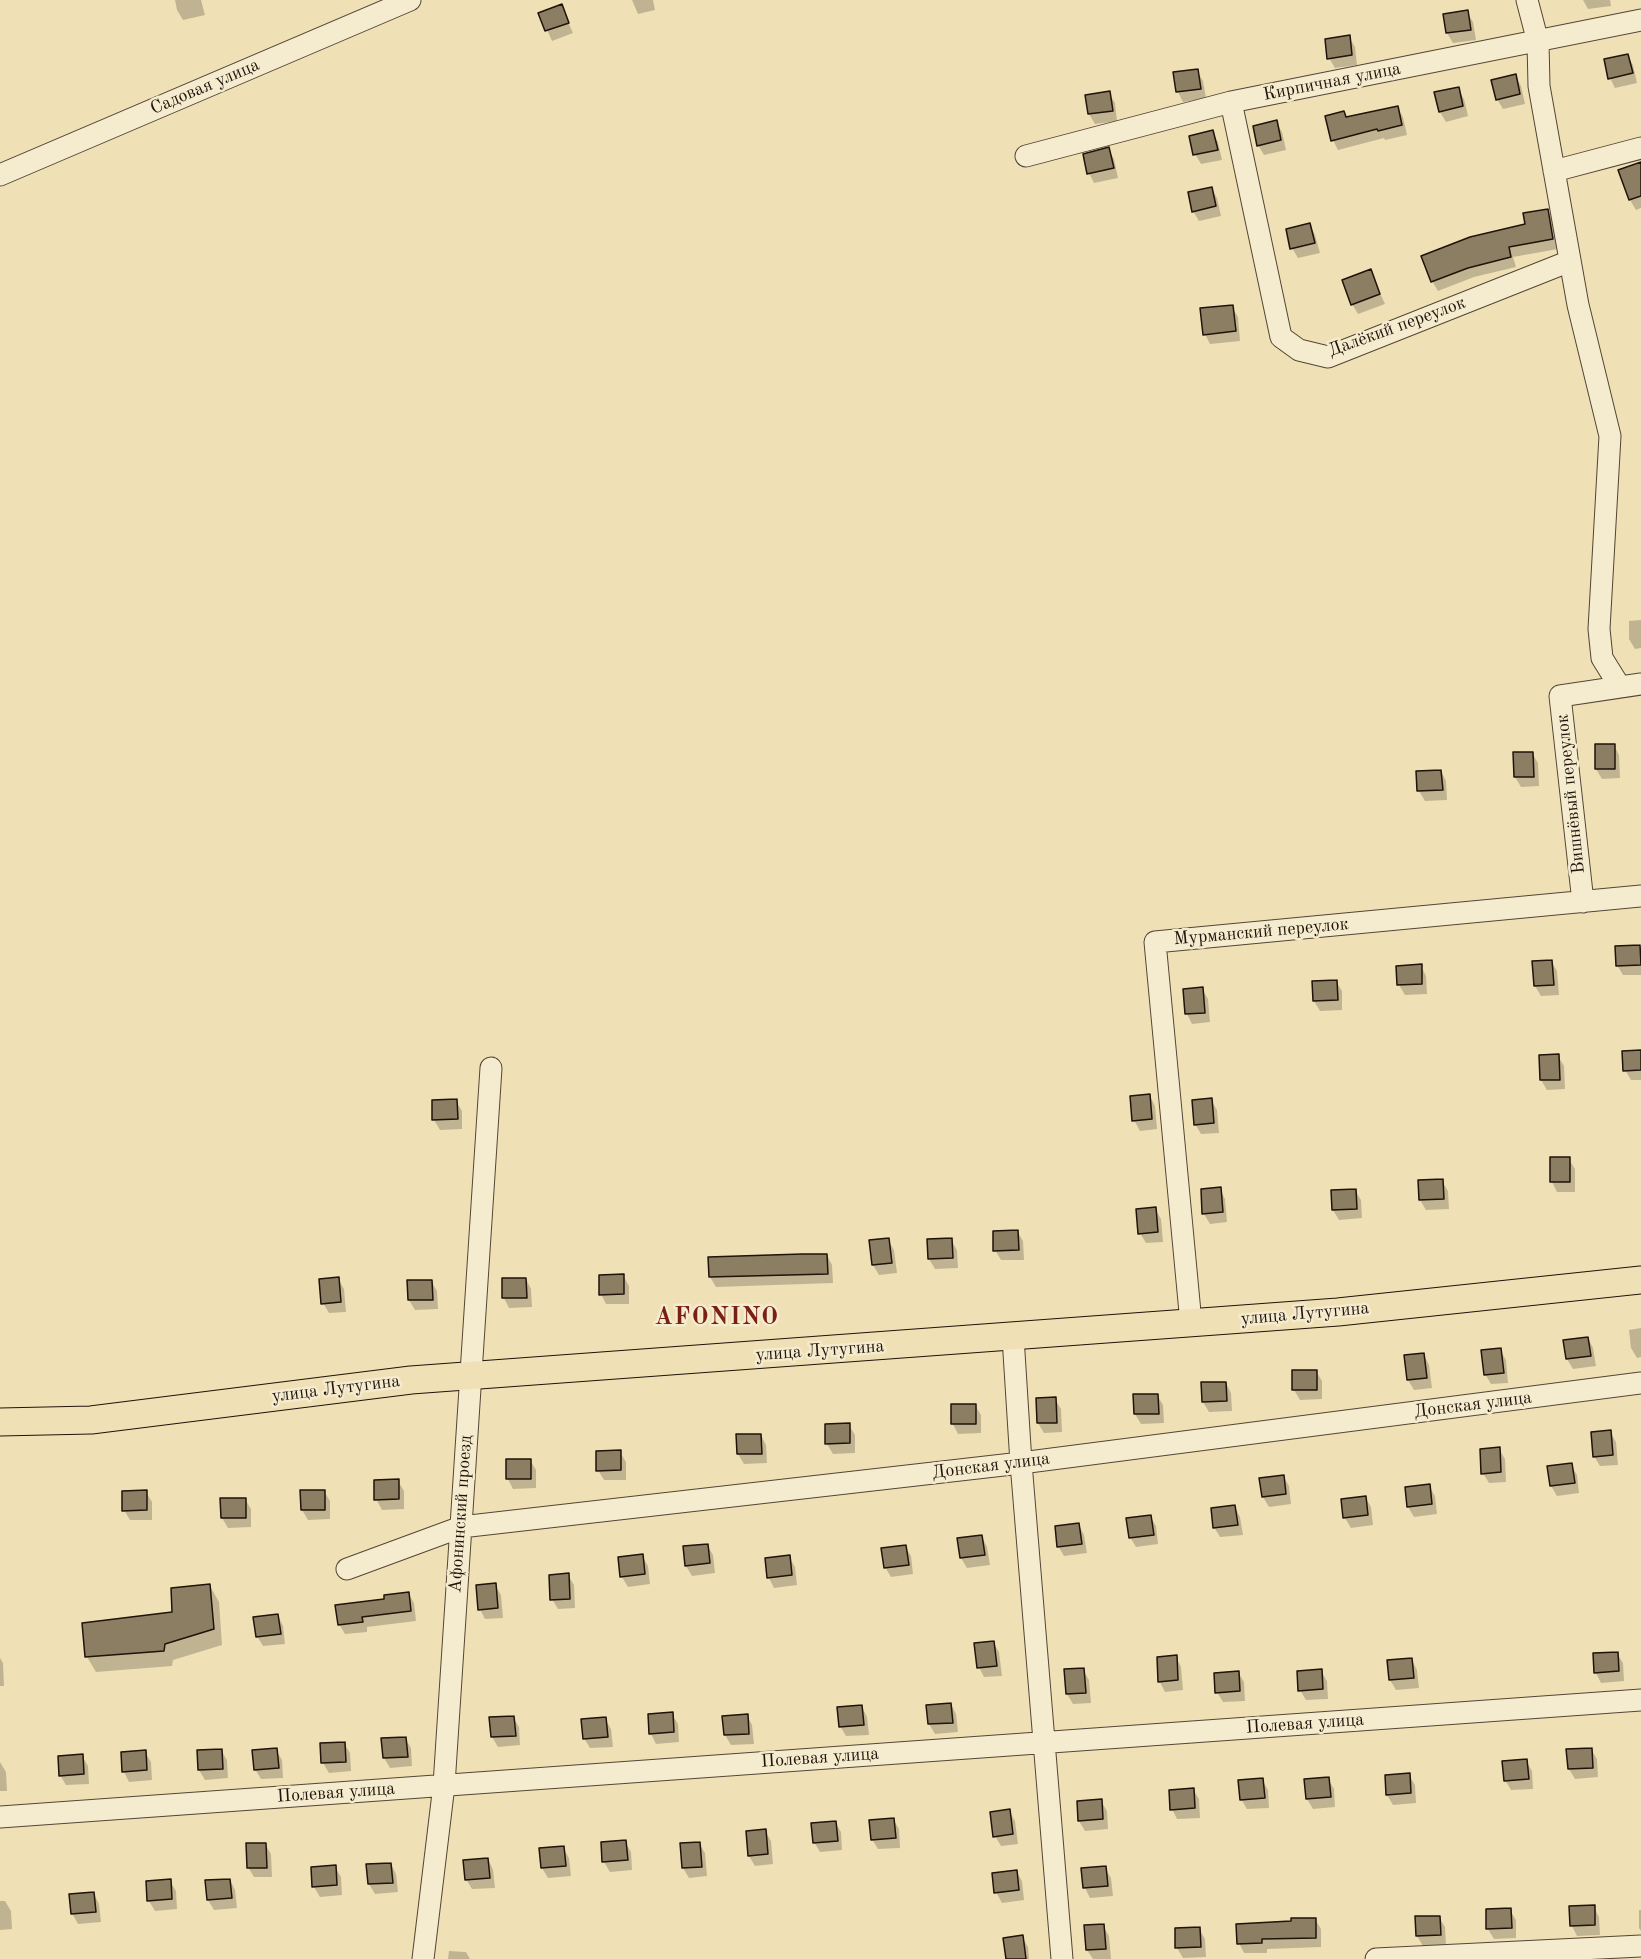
<!DOCTYPE html>
<meta charset="utf-8">
<style>
body{margin:0}
canvas{display:block;background:#f0e0b5}
</style>
<canvas width="1641" height="1959"></canvas>
<script>
const ctx = document.querySelector('canvas').getContext('2d');
ctx.lineJoin = 'round';
function fill(path, color) {
  ctx.fillStyle = color;
  ctx.fill(path, 'evenodd');
}
function shape(rows) {
  const path = new Path2D();
  for (const r of rows) {
    path.moveTo(r[0], r[1]);
    for (let i = 2; i < r.length; i += 2) path.lineTo(r[i], r[i + 1]);
  }
  return path;
}
function trace(path, color, width, dash) {
  ctx.strokeStyle = color;
  ctx.lineWidth = width;
  ctx.lineCap = dash ? 'butt' : 'round';
  ctx.setLineDash(dash || []);
  ctx.stroke(path);
}
function label(font, color, halo, rows, align = 'center') {
  ctx.font = font + ' "Old Standard TT",serif';
  ctx.lineWidth = 5;
  ctx.setLineDash([]);
  ctx.textBaseline = 'middle';
  ctx.strokeStyle = halo;
  ctx.fillStyle = color;
  for (const [text, x, y, turn = 0] of rows) {
    ctx.save();
    ctx.translate(x, y);
    ctx.rotate((+turn || 0) * Math.PI / 180);
    ctx.textAlign = isNaN(turn) ? turn : align;
    if (halo) ctx.strokeText(text, 0, 0);
    ctx.fillText(text, 0, 0);
    ctx.restore();
  }
}
const shadow = shape([
 [175,0,201,0,205,15,183,20,177,10],
 [632,0,653,0,655,10,638,14],
 [1583,0,1610,0,1611,6,1588,9],
 [561,6,573,33,552,41,540,14],
 [1467,12,1473,22,1476,40,1453,43,1447,33,1445,15],
 [1349,37,1355,47,1357,65,1335,68,1329,58],
 [1627,55,1633,65,1637,83,1615,88,1610,78],
 [1197,71,1203,81,1206,98,1183,102,1178,92],
 [1515,76,1521,86,1525,104,1503,109,1497,99],
 [1458,89,1464,99,1468,116,1446,122,1440,112],
 [1109,93,1115,103,1117,121,1095,124,1089,114,1087,96],
 [1397,107,1403,117,1407,135,1385,140,1384,138,1338,150,1333,140,1344,113,1347,118],
 [1276,122,1282,132,1286,150,1264,155,1258,145],
 [1212,132,1218,142,1222,160,1201,164,1195,154],
 [1108,149,1114,159,1118,178,1094,183,1089,173],
 [1641,164,1641,208,1636,210,1630,200],
 [1211,188,1217,198,1221,216,1199,221,1193,211],
 [1547,210,1553,220,1558,249,1513,257,1516,267,1474,277,1438,291,1432,281,1527,225],
 [1310,225,1315,235,1320,253,1298,258,1292,248],
 [1370,271,1385,304,1358,314,1352,304],
 [1232,307,1238,317,1240,341,1210,344,1205,334],
 [1641,620,1641,648,1635,649,1629,639,1629,621],
 [1614,745,1619,755,1620,778,1602,779,1596,769],
 [1532,753,1538,763,1539,786,1521,787,1515,777],
 [1441,771,1446,781,1447,800,1425,801,1419,791],
 [1639,946,1641,950,1641,975,1623,975,1617,965],
 [1551,961,1557,971,1559,995,1541,996,1535,986],
 [1421,966,1426,976,1427,994,1405,995,1399,985,1398,967],
 [1336,981,1342,991,1342,1010,1320,1011,1314,1001],
 [1202,989,1208,999,1210,1022,1192,1024,1187,1014],
 [1641,1051,1641,1080,1631,1080,1625,1070],
 [1558,1056,1564,1066,1565,1089,1547,1090,1541,1080],
 [1150,1096,1155,1106,1157,1129,1140,1131,1134,1120],
 [1211,1100,1217,1110,1219,1133,1201,1134,1195,1124],
 [456,1101,462,1111,462,1129,440,1130,434,1120],
 [1569,1159,1575,1169,1575,1192,1557,1192,1552,1182],
 [1442,1181,1448,1191,1449,1209,1426,1210,1420,1200],
 [1220,1189,1225,1199,1227,1222,1210,1224,1204,1214],
 [1355,1190,1361,1200,1362,1218,1339,1220,1333,1210],
 [1155,1209,1161,1219,1163,1242,1146,1243,1140,1233],
 [1017,1231,1023,1241,1024,1260,1001,1260,995,1250],
 [888,1240,894,1250,897,1273,879,1275,873,1265],
 [951,1240,957,1250,958,1268,935,1269,929,1259],
 [827,1255,832,1265,833,1283,716,1287,710,1277],
 [623,1275,629,1286,629,1304,606,1304,601,1294],
 [338,1279,344,1289,346,1312,329,1313,323,1303],
 [526,1279,531,1289,532,1307,509,1308,504,1298],
 [431,1281,437,1291,438,1309,415,1310,409,1300],
 [1641,1328,1641,1357,1637,1358,1631,1348,1629,1330],
 [1588,1338,1593,1348,1596,1366,1573,1369,1567,1359],
 [1500,1350,1506,1360,1508,1383,1491,1384,1485,1374],
 [1424,1355,1429,1365,1432,1388,1414,1390,1408,1380],
 [1316,1371,1322,1381,1322,1399,1300,1400,1294,1390],
 [1226,1383,1231,1393,1232,1411,1209,1412,1203,1402],
 [1157,1395,1163,1405,1164,1423,1141,1424,1135,1414,1135,1396],
 [1055,1399,1061,1409,1062,1432,1044,1433,1038,1423],
 [975,1405,981,1415,981,1433,958,1434,953,1424,952,1406],
 [849,1425,855,1435,855,1453,833,1454,827,1444],
 [1610,1432,1616,1442,1618,1465,1600,1466,1594,1456],
 [761,1435,766,1445,767,1463,744,1464,738,1454,738,1436],
 [1499,1449,1505,1459,1506,1482,1489,1483,1483,1473],
 [620,1452,626,1462,626,1480,604,1480,598,1470],
 [530,1460,536,1470,536,1488,513,1489,508,1479],
 [1571,1465,1577,1475,1579,1493,1557,1496,1551,1486],
 [1283,1476,1289,1486,1291,1504,1269,1507,1263,1497,1261,1479],
 [398,1481,404,1491,404,1509,382,1510,376,1499],
 [1429,1486,1435,1496,1437,1514,1414,1517,1408,1507],
 [324,1491,330,1501,330,1519,308,1520,302,1510,301,1492],
 [146,1492,152,1502,152,1520,130,1520,124,1510],
 [1365,1497,1371,1507,1373,1525,1351,1528,1345,1518,1343,1500],
 [245,1499,251,1509,251,1527,228,1528,222,1518],
 [1235,1507,1240,1517,1243,1535,1220,1537,1214,1527],
 [1150,1516,1156,1526,1158,1544,1136,1547,1130,1537],
 [1079,1525,1084,1535,1087,1553,1064,1556,1058,1546],
 [982,1537,987,1547,990,1565,967,1568,961,1558],
 [707,1545,713,1555,715,1573,692,1576,686,1566,684,1548],
 [905,1546,911,1556,913,1574,891,1577,885,1567],
 [642,1556,648,1566,650,1584,628,1587,622,1577],
 [789,1557,795,1567,797,1585,774,1588,769,1578,767,1560],
 [568,1575,574,1585,575,1608,558,1609,552,1599],
 [495,1585,501,1595,503,1618,485,1619,480,1609],
 [210,1586,219,1602,222,1645,173,1660,172,1666,96,1672,87,1657,173,1613],
 [408,1593,414,1603,416,1621,367,1627,367,1632,345,1634,339,1624,386,1601],
 [278,1616,283,1626,285,1644,263,1646,257,1636],
 [993,1642,999,1652,1002,1676,984,1677,979,1667],
 [1617,1653,1623,1663,1624,1681,1601,1683,1596,1673],
 [1176,1657,1181,1667,1183,1690,1165,1692,1160,1682],
 [0,1658,3,1663,4,1686,0,1686],
 [1412,1660,1417,1670,1419,1688,1396,1690,1390,1680],
 [1083,1670,1089,1680,1091,1703,1073,1704,1067,1694],
 [1321,1671,1327,1681,1328,1699,1306,1700,1300,1690],
 [1238,1672,1244,1682,1245,1701,1223,1702,1217,1692],
 [951,1704,956,1714,958,1732,935,1734,929,1724],
 [862,1707,867,1717,869,1735,846,1736,840,1726],
 [672,1714,678,1724,679,1742,656,1744,651,1734],
 [747,1715,752,1725,754,1744,731,1745,725,1735],
 [513,1717,519,1727,520,1745,498,1747,492,1737,491,1719],
 [605,1719,611,1729,613,1747,590,1748,584,1738],
 [405,1738,411,1748,412,1766,390,1768,384,1758,383,1740],
 [344,1743,350,1753,351,1771,329,1773,323,1763],
 [1591,1749,1597,1759,1598,1777,1575,1779,1569,1769],
 [221,1750,227,1760,228,1778,205,1780,199,1770],
 [276,1750,282,1760,283,1778,261,1779,255,1769],
 [145,1752,151,1762,152,1780,129,1782,124,1772],
 [82,1756,88,1766,89,1784,66,1785,60,1775],
 [1526,1761,1532,1771,1533,1789,1511,1790,1505,1780],
 [0,1762,6,1772,7,1791,0,1791],
 [1409,1775,1415,1785,1416,1803,1393,1805,1387,1795],
 [1328,1779,1334,1789,1335,1807,1313,1809,1307,1799],
 [1262,1780,1268,1790,1269,1808,1247,1809,1241,1799],
 [1193,1789,1199,1799,1200,1818,1177,1819,1172,1809],
 [1101,1801,1107,1811,1108,1829,1085,1831,1079,1821],
 [1009,1811,1015,1821,1018,1844,1001,1846,995,1836],
 [893,1819,899,1829,900,1848,878,1849,872,1839],
 [835,1822,841,1832,842,1850,820,1852,814,1842],
 [765,1831,771,1841,773,1864,755,1866,749,1856,747,1833],
 [625,1842,631,1852,632,1870,610,1872,604,1862],
 [699,1843,705,1853,707,1876,689,1878,683,1868],
 [265,1844,271,1854,272,1877,254,1877,248,1867],
 [563,1848,569,1858,571,1876,548,1878,542,1868],
 [488,1859,493,1870,495,1888,472,1889,466,1879],
 [391,1864,396,1874,398,1892,375,1894,369,1884],
 [335,1867,341,1877,342,1895,320,1897,314,1887],
 [1105,1868,1111,1878,1113,1896,1090,1898,1085,1888],
 [1016,1871,1022,1881,1024,1900,1002,1903,996,1892],
 [230,1880,235,1890,237,1908,214,1910,208,1900],
 [170,1881,176,1891,177,1909,155,1911,149,1901,148,1883],
 [94,1894,99,1904,101,1922,78,1924,72,1913],
 [0,1901,5,1901,11,1911,12,1929,0,1930],
 [1594,1907,1599,1917,1600,1935,1577,1936,1572,1926],
 [1510,1910,1516,1920,1516,1938,1494,1939,1488,1929],
 [1639,1910,1641,1910,1641,1931,1639,1928],
 [1439,1917,1445,1927,1446,1945,1423,1946,1417,1936,1417,1918],
 [1315,1919,1321,1929,1321,1947,1267,1949,1267,1953,1244,1953,1239,1943],
 [1103,1926,1109,1936,1111,1959,1093,1959,1087,1950],
 [1199,1929,1205,1939,1206,1957,1183,1958,1177,1948,1176,1930],
 [1022,1937,1028,1947,1029,1959,1007,1959],
 [449,1951,466,1952,470,1959,448,1959]
]);
const building = shape([
 [562,4,569,23,545,31,538,13,562,4],
 [1468,10,1471,30,1446,33,1443,14,1468,10],
 [1350,35,1352,55,1327,59,1325,39,1350,35],
 [1628,54,1633,73,1608,79,1604,59,1628,54],
 [1198,69,1201,89,1176,92,1173,72,1198,69],
 [1516,74,1520,94,1496,100,1491,80,1516,74],
 [1459,87,1463,106,1439,112,1434,92,1459,87],
 [1110,91,1113,111,1088,114,1085,95,1110,91],
 [1398,106,1402,125,1378,131,1377,129,1331,141,1325,116,1344,111,1346,117,1398,106],
 [1277,120,1281,140,1257,146,1253,126,1277,120],
 [1213,130,1218,150,1193,155,1189,136,1213,130],
 [1109,147,1114,168,1087,174,1083,154,1109,147],
 [1641,162,1641,196,1629,200,1618,170,1641,162],
 [1212,187,1216,206,1192,212,1188,192,1212,187],
 [1548,209,1553,239,1509,247,1511,257,1468,268,1431,282,1421,256,1470,237,1525,224,1523,213,1548,209],
 [1310,223,1315,243,1290,249,1286,229,1310,223],
 [1371,269,1380,294,1351,305,1342,280,1371,269],
 [1233,305,1236,331,1203,335,1200,308,1233,305],
 [1595,744,1615,744,1615,769,1595,769,1595,744],
 [1513,752,1533,752,1534,777,1514,777,1513,752],
 [1441,770,1443,790,1417,791,1416,771,1441,770],
 [1640,945,1641,965,1616,966,1615,946,1640,945],
 [1552,960,1554,985,1534,986,1532,961,1552,960],
 [1422,964,1422,984,1397,985,1396,966,1422,964],
 [1337,980,1338,1000,1313,1001,1312,981,1337,980],
 [1203,987,1205,1013,1185,1014,1183,989,1203,987],
 [1641,1050,1641,1070,1623,1071,1622,1051,1641,1050],
 [1559,1054,1560,1080,1540,1080,1539,1055,1559,1054],
 [1150,1094,1152,1119,1132,1121,1130,1096,1150,1094],
 [1212,1098,1214,1123,1194,1125,1192,1100,1212,1098],
 [457,1099,458,1119,432,1120,432,1100,457,1099],
 [1550,1157,1570,1157,1570,1182,1550,1182,1550,1157],
 [1443,1179,1444,1199,1419,1200,1418,1180,1443,1179],
 [1221,1187,1223,1212,1202,1214,1201,1189,1221,1187],
 [1356,1189,1357,1209,1332,1210,1331,1190,1356,1189],
 [1156,1207,1158,1232,1138,1234,1136,1209,1156,1207],
 [1018,1230,1019,1250,993,1251,993,1231,1018,1230],
 [889,1238,892,1263,872,1265,869,1240,889,1238],
 [952,1238,953,1258,928,1259,927,1239,952,1238],
 [802,1254,827,1254,828,1274,709,1277,708,1257,802,1254],
 [624,1274,624,1294,599,1295,599,1275,624,1274],
 [339,1277,341,1302,321,1304,319,1279,339,1277],
 [502,1278,526,1278,527,1298,502,1298,502,1278],
 [407,1280,432,1280,433,1300,408,1300,407,1280],
 [1588,1337,1591,1356,1566,1359,1563,1340,1588,1337],
 [1501,1348,1504,1373,1484,1375,1481,1350,1501,1348],
 [1424,1353,1427,1378,1407,1380,1404,1355,1424,1353],
 [1292,1370,1317,1370,1317,1390,1292,1390,1292,1370],
 [1201,1382,1226,1382,1227,1401,1202,1402,1201,1382],
 [1133,1394,1158,1394,1159,1414,1134,1414,1133,1394],
 [1056,1397,1057,1423,1037,1423,1036,1398,1056,1397],
 [951,1404,976,1404,976,1424,951,1424,951,1404],
 [850,1423,850,1443,825,1444,825,1424,850,1423],
 [1611,1430,1613,1455,1593,1457,1591,1432,1611,1430],
 [736,1434,761,1434,762,1454,737,1454,736,1434],
 [1500,1447,1501,1472,1481,1474,1480,1449,1500,1447],
 [621,1450,621,1470,596,1471,596,1451,621,1450],
 [506,1459,531,1459,531,1479,506,1479,506,1459],
 [1572,1463,1575,1483,1550,1486,1547,1466,1572,1463],
 [1284,1475,1286,1494,1262,1497,1259,1478,1284,1475],
 [399,1479,399,1499,374,1500,374,1480,399,1479],
 [1430,1484,1432,1504,1407,1507,1405,1487,1430,1484],
 [147,1490,147,1510,122,1511,122,1491,147,1490],
 [300,1490,325,1490,325,1510,301,1510,300,1490],
 [1366,1496,1368,1515,1343,1518,1341,1499,1366,1496],
 [220,1498,246,1498,246,1518,221,1518,220,1498],
 [1235,1505,1238,1525,1213,1528,1211,1508,1235,1505],
 [1151,1515,1154,1535,1129,1538,1126,1518,1151,1515],
 [1079,1523,1082,1544,1057,1547,1055,1526,1079,1523],
 [982,1535,985,1555,960,1558,957,1538,982,1535],
 [708,1544,710,1563,685,1566,683,1546,708,1544],
 [906,1545,909,1565,884,1568,881,1548,906,1545],
 [643,1554,645,1574,620,1577,618,1557,643,1554],
 [790,1555,792,1575,767,1578,765,1558,790,1555],
 [569,1573,570,1599,550,1600,549,1575,569,1573],
 [496,1583,498,1608,478,1610,476,1585,496,1583],
 [210,1584,214,1629,165,1644,164,1651,85,1657,82,1623,172,1612,171,1588,210,1584],
 [409,1592,411,1611,362,1617,363,1622,338,1625,335,1605,384,1599,384,1595,409,1592],
 [278,1614,281,1634,256,1637,253,1617,278,1614],
 [994,1641,997,1666,977,1668,974,1643,994,1641],
 [1618,1652,1619,1671,1594,1673,1593,1653,1618,1652],
 [1177,1655,1178,1680,1158,1682,1157,1657,1177,1655],
 [1412,1658,1414,1678,1389,1680,1387,1660,1412,1658],
 [1084,1668,1086,1693,1066,1694,1064,1669,1084,1668],
 [1322,1669,1323,1689,1298,1691,1297,1671,1322,1669],
 [1239,1671,1240,1691,1215,1693,1214,1673,1239,1671],
 [951,1703,953,1723,928,1724,926,1705,951,1703],
 [862,1705,864,1725,839,1727,837,1707,862,1705],
 [673,1712,674,1732,649,1734,648,1714,673,1712],
 [748,1714,749,1734,724,1735,722,1716,748,1714],
 [514,1716,516,1736,491,1737,489,1717,514,1716],
 [606,1717,608,1737,583,1739,581,1719,606,1717],
 [406,1737,408,1757,383,1758,381,1738,406,1737],
 [345,1742,346,1762,321,1763,320,1743,345,1742],
 [277,1748,279,1768,254,1770,252,1750,277,1748],
 [1592,1748,1593,1768,1568,1769,1566,1749,1592,1748],
 [222,1749,223,1769,198,1770,197,1750,222,1749],
 [146,1750,147,1770,122,1772,121,1752,146,1750],
 [83,1754,84,1774,59,1776,58,1756,83,1754],
 [1527,1759,1529,1779,1504,1781,1502,1761,1527,1759],
 [1410,1773,1411,1793,1386,1795,1385,1775,1410,1773],
 [1329,1777,1331,1797,1306,1799,1304,1779,1329,1777],
 [1263,1778,1265,1798,1240,1800,1238,1780,1263,1778],
 [1194,1788,1195,1808,1170,1810,1169,1790,1194,1788],
 [1102,1799,1103,1819,1078,1821,1077,1801,1102,1799],
 [1010,1809,1013,1834,993,1837,990,1812,1010,1809],
 [894,1818,896,1838,871,1840,869,1820,894,1818],
 [836,1821,838,1841,813,1843,811,1823,836,1821],
 [766,1829,768,1854,748,1856,746,1831,766,1829],
 [626,1840,628,1860,602,1862,601,1842,626,1840],
 [700,1842,702,1867,682,1868,680,1843,700,1842],
 [246,1843,266,1843,267,1868,247,1868,246,1843],
 [564,1846,566,1866,541,1868,539,1848,564,1846],
 [488,1858,490,1878,465,1880,463,1860,488,1858],
 [391,1863,393,1883,368,1884,366,1864,391,1863],
 [336,1865,337,1885,312,1887,311,1867,336,1865],
 [1106,1866,1108,1886,1083,1888,1081,1868,1106,1866],
 [1017,1870,1019,1890,994,1893,992,1873,1017,1870],
 [171,1879,172,1899,147,1901,146,1881,171,1879],
 [230,1879,232,1898,207,1900,205,1880,230,1879],
 [94,1892,96,1912,71,1914,69,1894,94,1892],
 [1595,1905,1595,1925,1570,1926,1569,1906,1595,1905],
 [1511,1908,1512,1928,1486,1929,1486,1909,1511,1908],
 [1415,1916,1440,1916,1441,1935,1416,1936,1415,1916],
 [1291,1918,1316,1918,1316,1938,1262,1939,1262,1943,1237,1944,1236,1924,1291,1921,1291,1918],
 [1104,1924,1106,1949,1086,1950,1084,1925,1104,1924],
 [1200,1927,1201,1947,1175,1948,1175,1928,1200,1927],
 [1023,1935,1026,1959,1006,1959,1003,1938,1023,1935]
]);
const minor = shape([
 [1527,0,1538,42,1539,86,1578,305,1610,436,1599,629,1602,658,1620,687],
 [1231,102,1281,337,1299,350,1328,357,1570,261],
 [1026,156,1231,102,1641,20],
 [1554,171,1641,148],
 [0,175,410,0],
 [1583,902,1560,696,1641,684],
 [1191,1323,1155,942,1641,896],
 [1013,1337,1021,1463,1062,1959],
 [347,1569,461,1527,1021,1463,1641,1383],
 [0,1817,1641,1700],
 [423,1959,444,1785,491,1068],
 [1376,1959,1641,1946]
]);
const major = shape([
 [0,1422,91,1420,411,1380,1338,1312,1641,1280]
]);
const streetNames = [
 ["Кирпичная улица",1332,82,-11],
 ["Садовая улица",205,87,-23],
 ["Далёкий переулок",1397,327,-20],
 ["Вишнёвый переулок",1571,794,-96],
 ["Мурманский переулок",1261,932,-5],
 ["улица Лутугина",1305,1314,-5],
 ["улица Лутугина",820,1351,-4],
 ["улица Лутугина",336,1389,-7],
 ["Донская улица",1473,1405,-7],
 ["Донская улица",991,1466,-7],
 ["Афонинский проезд",461,1514,-86],
 ["Полевая улица",1305,1724,-4],
 ["Полевая улица",820,1758,-4],
 ["Полевая улица",336,1793,-4]
];
const districtNames = [
 ["AFONINO",717,1318]
];
fill(shadow, '#0003');
fill(building, '#8c7e63');
trace(building, '#1f130a', 1.5);
trace(minor, '#534635', 23);
trace(major, '#1f130a', 29);
trace(minor, '#f5ebcf', 21);
trace(major, '#f0e0b5', 27);
label('18px', '#1f130a', '#f5ebcf', streetNames);
ctx.letterSpacing = '1.5px';
label('bold 24px', '#7a1f14', '#f5ebcf', districtNames);
ctx.letterSpacing = '0px';
</script>
